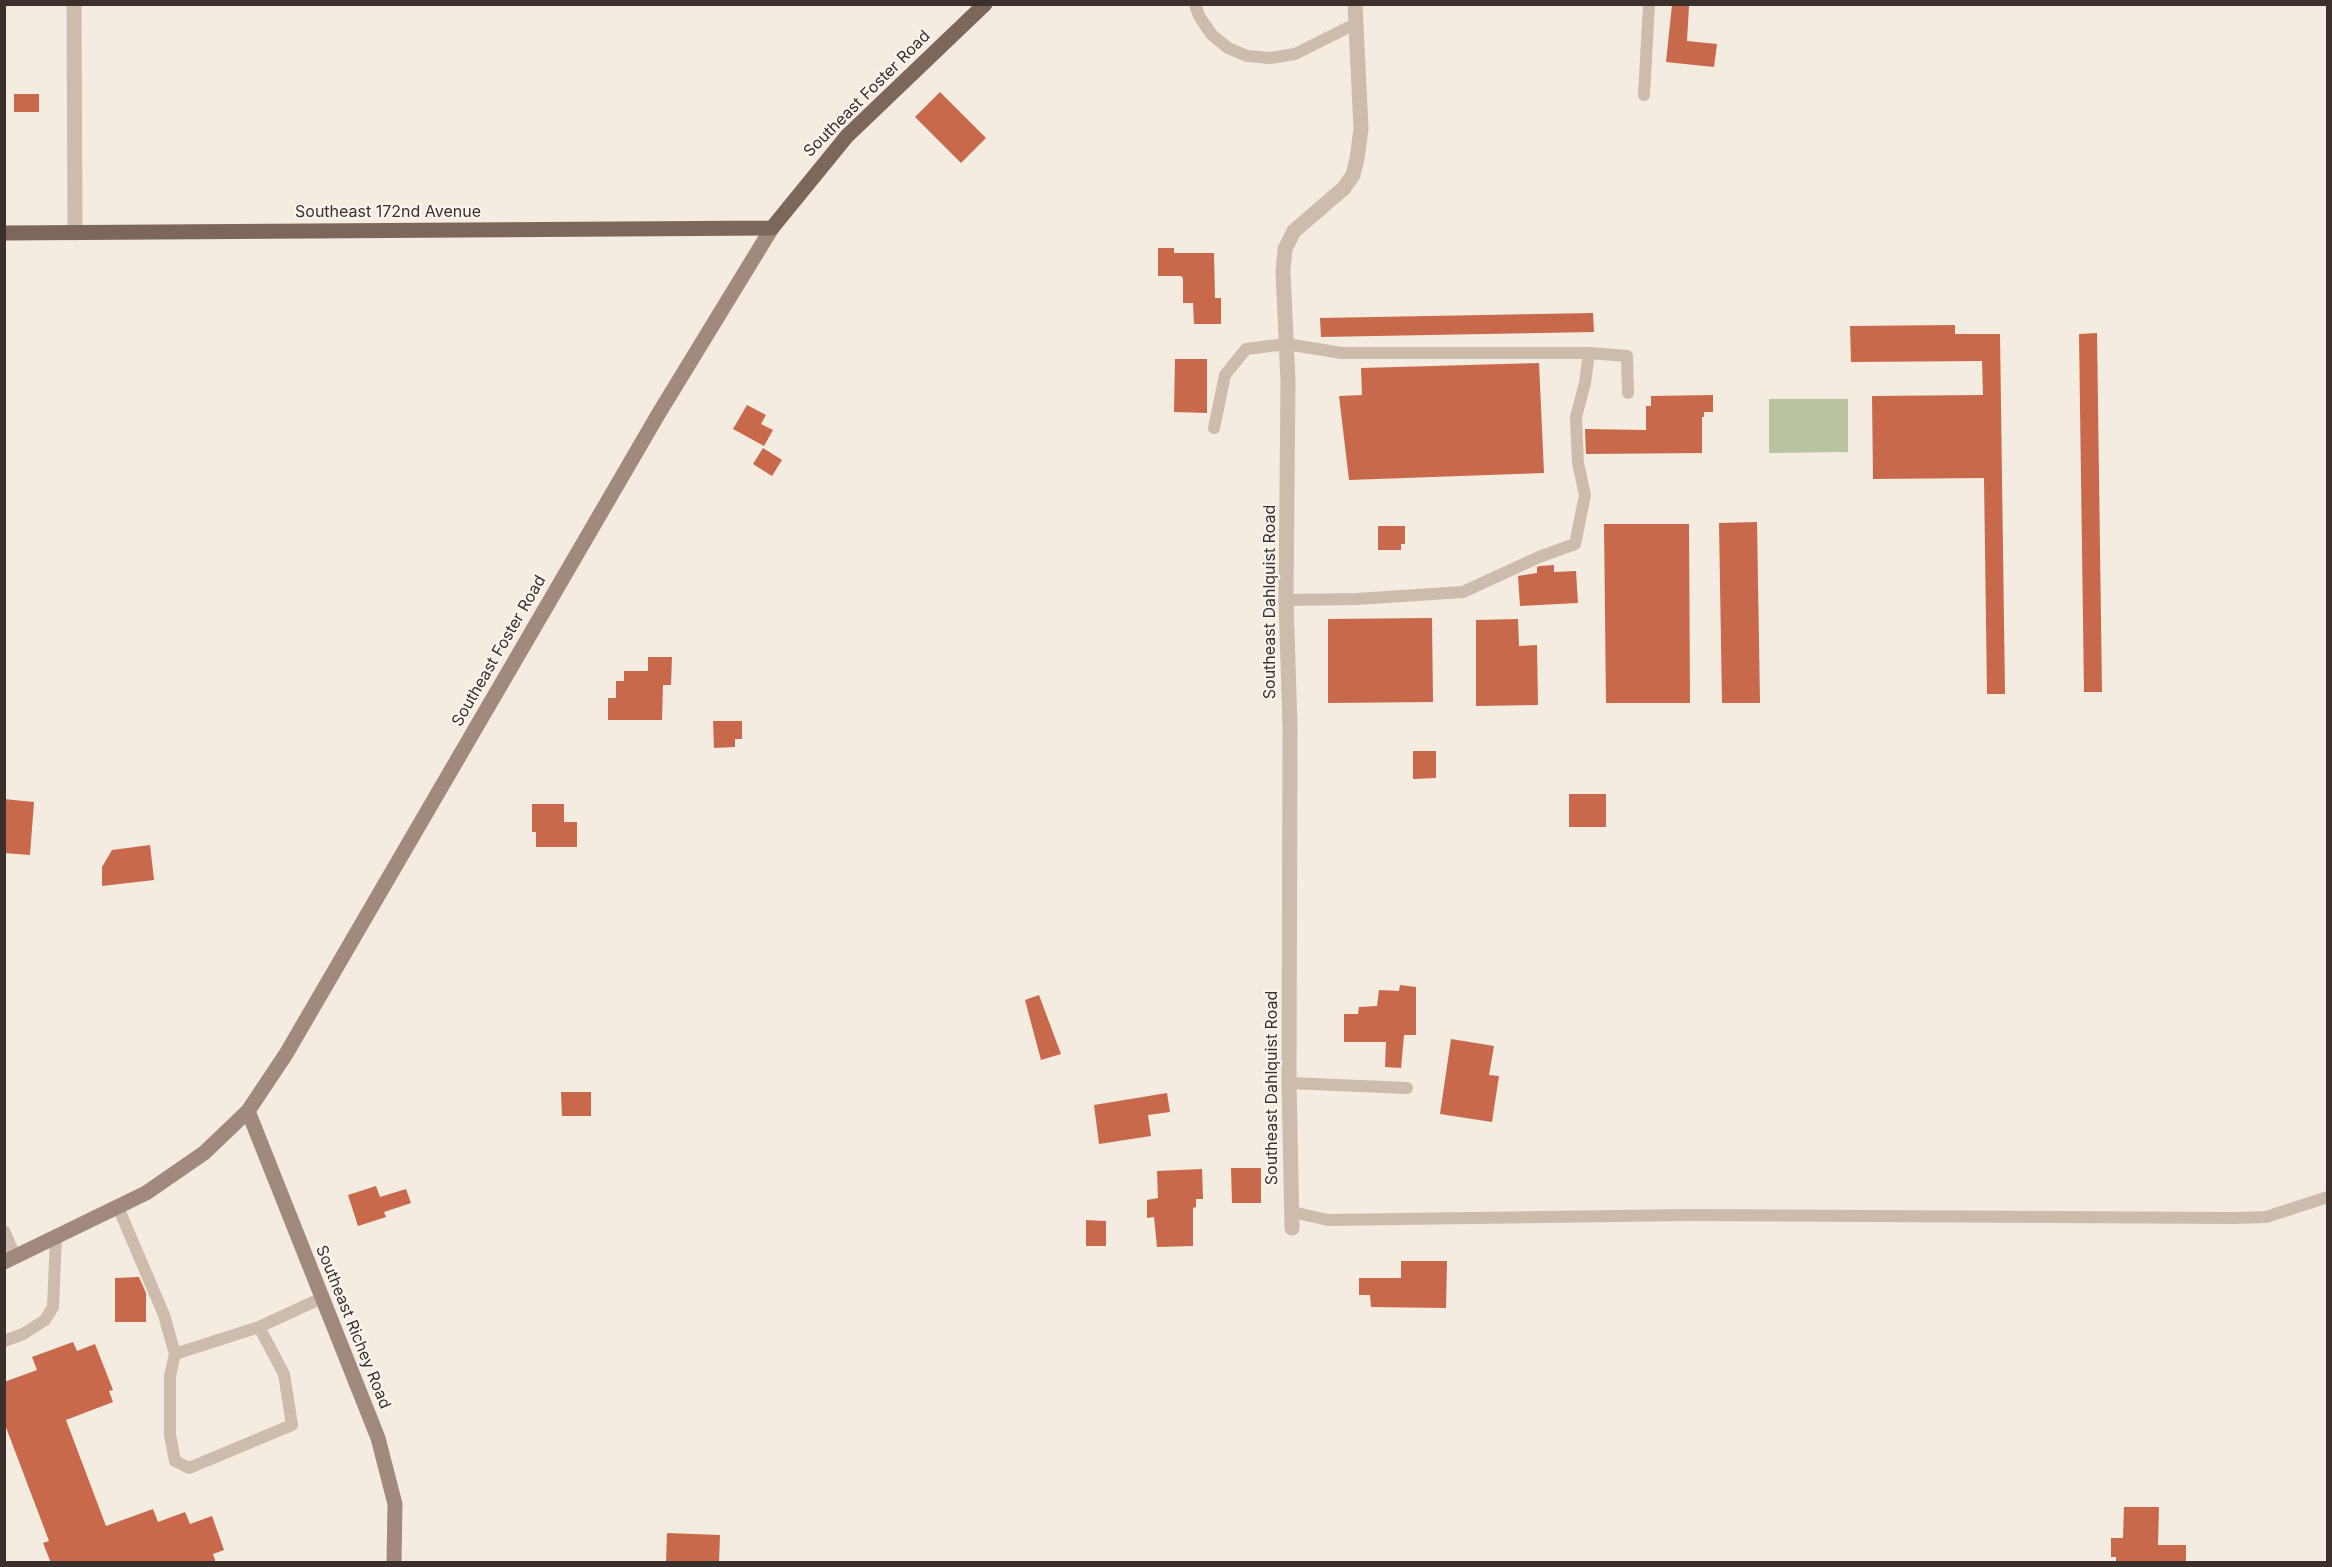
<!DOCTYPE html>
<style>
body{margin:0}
#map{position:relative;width:2332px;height:1567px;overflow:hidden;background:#f4ebe1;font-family:Inter,sans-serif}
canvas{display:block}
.frame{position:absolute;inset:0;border:6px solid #3b302b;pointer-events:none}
</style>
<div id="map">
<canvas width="2332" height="1567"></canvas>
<div class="frame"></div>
</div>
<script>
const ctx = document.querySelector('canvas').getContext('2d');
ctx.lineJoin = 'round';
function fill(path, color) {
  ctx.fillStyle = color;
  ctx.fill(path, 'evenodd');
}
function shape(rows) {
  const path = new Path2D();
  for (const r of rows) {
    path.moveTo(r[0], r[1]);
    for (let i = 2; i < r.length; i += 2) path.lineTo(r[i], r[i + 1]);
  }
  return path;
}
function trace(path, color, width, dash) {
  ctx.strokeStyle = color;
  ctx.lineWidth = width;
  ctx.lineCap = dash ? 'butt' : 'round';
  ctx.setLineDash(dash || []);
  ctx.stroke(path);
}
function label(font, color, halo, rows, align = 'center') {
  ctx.font = font + ' Inter,sans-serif';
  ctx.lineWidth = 4.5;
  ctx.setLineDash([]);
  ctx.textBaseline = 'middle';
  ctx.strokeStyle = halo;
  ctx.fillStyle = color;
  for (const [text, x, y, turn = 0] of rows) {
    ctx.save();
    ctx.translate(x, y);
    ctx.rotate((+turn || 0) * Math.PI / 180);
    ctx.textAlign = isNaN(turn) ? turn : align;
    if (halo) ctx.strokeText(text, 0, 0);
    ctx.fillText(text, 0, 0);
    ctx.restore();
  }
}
const green = shape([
 [1769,399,1848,399,1848,452,1769,453]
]);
const building = shape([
 [1672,5,1689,6,1687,41,1717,44,1714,67,1666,62],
 [940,92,986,138,961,163,915,117],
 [14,94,39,94,39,112,14,112],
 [1158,248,1174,248,1174,253,1214,253,1215,298,1221,298,1221,324,1194,324,1193,303,1183,303,1183,278,1181,276,1158,276],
 [1593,313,1594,332,1321,337,1320,318],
 [1955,325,1955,334,2000,334,2005,694,1987,694,1984,478,1873,479,1872,396,1983,395,1982,361,1851,362,1850,326],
 [2097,333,2102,692,2084,692,2079,334],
 [1175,359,1207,359,1207,413,1174,412],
 [1539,363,1544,473,1349,480,1339,396,1362,395,1361,368],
 [1713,395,1713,412,1704,412,1704,417,1702,417,1702,453,1586,454,1585,429,1646,430,1646,406,1651,406,1651,396],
 [747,405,766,415,761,424,773,430,764,446,733,429],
 [763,448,782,460,772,476,753,464],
 [1757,522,1760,703,1722,703,1719,523],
 [1604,524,1689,524,1690,703,1606,703],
 [1378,526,1405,526,1405,544,1401,544,1401,550,1378,550],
 [1554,565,1554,572,1576,571,1578,603,1520,606,1518,576,1537,573,1537,567,1540,566],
 [1432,618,1433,702,1328,703,1328,619],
 [1518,619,1519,646,1537,645,1538,705,1476,706,1476,620],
 [648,657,672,657,671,685,663,685,662,720,608,720,608,698,616,698,616,681,624,681,624,671,648,671],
 [713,721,742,721,742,739,735,739,735,747,714,748],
 [1413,751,1436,751,1436,778,1413,779],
 [1569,794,1606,794,1606,827,1569,827],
 [4,799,34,802,30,855,4,853],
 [532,804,564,804,564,822,577,822,577,847,536,847,536,832,532,832],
 [150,845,154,880,102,886,102,867,112,850],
 [1400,985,1416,987,1416,1035,1404,1035,1401,1068,1385,1067,1386,1042,1344,1042,1344,1014,1358,1014,1359,1007,1377,1006,1379,990,1399,991],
 [1039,995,1061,1054,1041,1060,1025,1000],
 [1451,1039,1494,1046,1489,1075,1499,1076,1492,1122,1440,1114],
 [561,1092,591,1092,591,1116,562,1116],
 [1167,1093,1170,1112,1148,1115,1151,1136,1099,1144,1094,1105],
 [1231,1168,1261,1168,1261,1203,1232,1203],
 [1202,1169,1203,1199,1196,1199,1196,1207,1193,1208,1193,1246,1157,1247,1154,1217,1147,1218,1147,1200,1158,1198,1157,1171],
 [376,1186,380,1197,406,1189,411,1203,384,1212,386,1217,358,1226,348,1195],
 [1086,1220,1106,1221,1106,1246,1086,1246],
 [1401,1261,1447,1261,1446,1308,1371,1307,1370,1295,1359,1295,1359,1278,1401,1278],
 [139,1277,146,1293,146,1322,115,1322,115,1278],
 [73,1342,77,1351,95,1344,113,1390,109,1391,113,1402,66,1420,106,1526,153,1509,158,1522,185,1512,190,1524,212,1516,224,1550,213,1554,216,1563,51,1563,43,1543,49,1541,4,1422,4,1382,37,1370,32,1357],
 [2124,1507,2159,1507,2158,1545,2186,1545,2186,1563,2116,1563,2116,1557,2111,1557,2111,1538,2123,1538],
 [667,1533,720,1535,719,1563,666,1563]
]);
const service = shape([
 [1195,4,1199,16,1212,35,1228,48,1247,56,1270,58,1295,54,1355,24],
 [1644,95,1649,4],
 [1589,353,1627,356,1628,393],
 [1214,428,1225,375,1246,349,1286,344,1342,353,1589,353,1585,383,1576,417,1578,463,1585,495,1575,544,1539,557,1463,592,1356,599,1286,600],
 [1289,1083,1407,1088],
 [118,1207,164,1315,175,1354],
 [1292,1212,1328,1220,1688,1215,2234,1218,2266,1217,2328,1197],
 [4,1231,15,1256],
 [259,1327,284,1374,292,1425,189,1468,175,1461,170,1435,170,1376,175,1354,259,1327,322,1298],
 [4,1341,23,1334,45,1320,53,1307,56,1238]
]);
const minor = shape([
 [74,4,75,233],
 [1292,1228,1289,1083,1290,726,1286,600,1288,381,1283,271,1285,249,1294,231,1344,188,1353,175,1357,159,1361,129,1355,4]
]);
const secondary = shape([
 [248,1111,378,1438,395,1504,394,1562],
 [4,1262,146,1193,204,1153,248,1111,286,1054,659,413,772,228]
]);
const primary = shape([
 [4,233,772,228,847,136,985,4]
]);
const streetNames = [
 ["Southeast Foster Road",867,94,-45],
 ["Southeast 172nd Avenue",388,212],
 ["Southeast Dahlquist Road",1270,602,-90],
 ["Southeast Foster Road",499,651,-60],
 ["Southeast Dahlquist Road",1272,1088,-90],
 ["Southeast Richey Road",353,1327,68]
];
fill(green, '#b8c4a0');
fill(building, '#c8694b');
trace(service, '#cdbbac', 12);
trace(minor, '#cdbbac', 15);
trace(secondary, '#a18a7d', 15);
trace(primary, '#7d675c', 15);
label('16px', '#3b302b', '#fbf5ee', streetNames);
</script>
